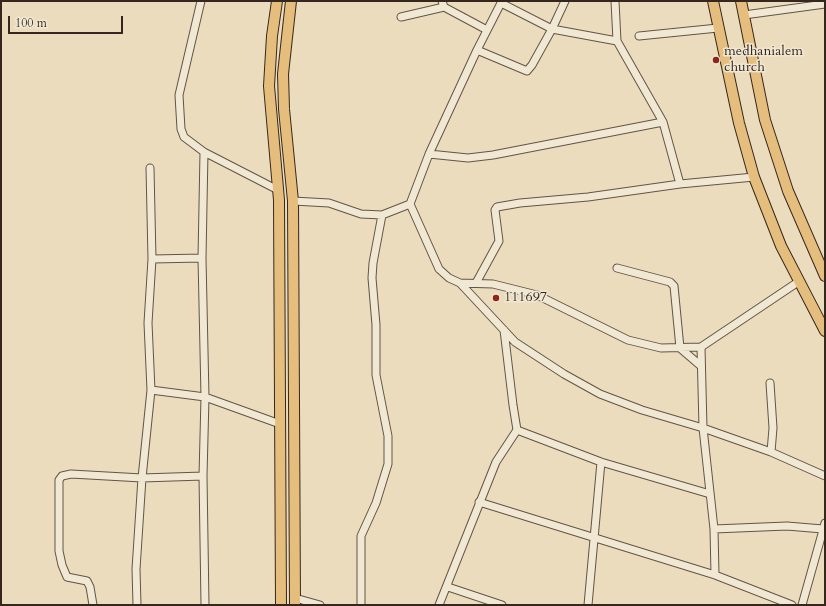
<!DOCTYPE html>
<style>
body{margin:0}
#map{position:relative;width:826px;height:606px;overflow:hidden;background:#eadcbd;font-family:Cardo,serif}
canvas{display:block}
.frame{position:absolute;inset:0;border:2px solid #36271e;pointer-events:none}
.scale{position:absolute;left:8px;top:16px;width:115px;height:18px;box-sizing:border-box;border:2px solid #36271e;border-top:0;padding-left:5px;font-size:12px;line-height:14px;white-space:nowrap;color:#36271e;-webkit-text-stroke:3px #f1e8d4;paint-order:stroke}
</style>
<div id="map">
<canvas width="826" height="606"></canvas>
<div class="frame"></div>
<div class="scale">100 m</div>
</div>
<script>
const ctx = document.querySelector('canvas').getContext('2d');
ctx.lineJoin = 'round';
function shape(rows) {
  const path = new Path2D();
  for (const r of rows) {
    path.moveTo(r[0], r[1]);
    for (let i = 2; i < r.length; i += 2) path.lineTo(r[i], r[i + 1]);
  }
  return path;
}
function trace(path, color, width, dash) {
  ctx.strokeStyle = color;
  ctx.lineWidth = width;
  ctx.lineCap = dash ? 'butt' : 'round';
  ctx.setLineDash(dash || []);
  ctx.stroke(path);
}
function label(font, color, halo, rows, align = 'center') {
  ctx.font = font + ' Cardo,serif';
  ctx.lineWidth = 3;
  ctx.setLineDash([]);
  ctx.textBaseline = 'middle';
  ctx.strokeStyle = halo;
  ctx.fillStyle = color;
  for (const [text, x, y, turn = 0] of rows) {
    ctx.save();
    ctx.translate(x, y);
    ctx.rotate((+turn || 0) * Math.PI / 180);
    ctx.textAlign = isNaN(turn) ? turn : align;
    if (halo) ctx.strokeText(text, 0, 0);
    ctx.fillText(text, 0, 0);
    ctx.restore();
  }
}
const street = shape([
 [201,1,179,95,181,129,184,137,204,152,278,190],
 [442,1,444,7,487,30],
 [502,1,477,50,429,154,410,204,439,269,449,278,460,283,493,284,537,295,628,340,661,348,701,347,798,282],
 [615,1,617,41,663,122,680,184],
 [501,3,552,29,617,41],
 [744,15,825,4],
 [401,17,444,7],
 [639,36,718,28],
 [477,50,527,71,532,65,552,29,565,1],
 [204,152,202,258,205,397,203,476,205,605],
 [429,154,468,158,493,155,663,122],
 [293,201,329,203,361,214,382,215,410,204],
 [152,259,202,258],
 [617,268,670,282,674,286,680,348,701,366],
 [460,283,515,342,564,374,600,394,642,410,703,428,771,452,825,476],
 [476,283,499,241,495,210,497,207,520,203,588,197,680,184,754,177],
 [701,347,703,428,714,529,715,575],
 [770,383,773,428,771,452],
 [151,390,205,397,280,424],
 [517,430,601,462,710,494],
 [479,502,715,575,792,605],
 [714,529,787,526,823,529],
 [448,587,502,605],
 [295,598,320,605],
 [93,605,90,587,87,581,67,577,62,565,59,551,59,480,62,476,71,474,142,478,203,476],
 [137,605,136,569,142,478,151,390,148,323,152,259,150,168],
 [361,605,361,536,376,503,388,464,388,436,376,375,376,325,372,278,373,263,382,215],
 [439,605,496,462,517,430,513,405,504,330],
 [588,605,601,462],
 [802,605,825,523]
]);
const primary = shape([
 [277,1,272,36,269,86,279,200,281,605],
 [291,1,283,74,284,109,293,201,295,605],
 [713,1,739,123,754,177,781,246,825,331],
 [741,1,765,120,788,191,825,276]
]);
const markers = [
 [716,60,4,"#8f2418"],
 [496,298,4,"#8f2418"]
];
const poiNames = [
 ["medhanialem",724,52],
 ["church",724,68],
 ["111697",504,298]
];
trace(street, '#635446', 9);
trace(primary, '#36271e', 12);
trace(street, '#f1e8d4', 7);
trace(primary, '#e5be7e', 10);
for (const [x, y, r, color] of markers) {
  const dot = new Path2D();
  dot.arc(x, y, r, 0, 2 * Math.PI);
  ctx.fillStyle = color;
  ctx.fill(dot);
  trace(dot, '#f1e8d4', 1.5);
}
label('14px', '#36271e', '#f1e8d4', poiNames, 'left');
</script>
